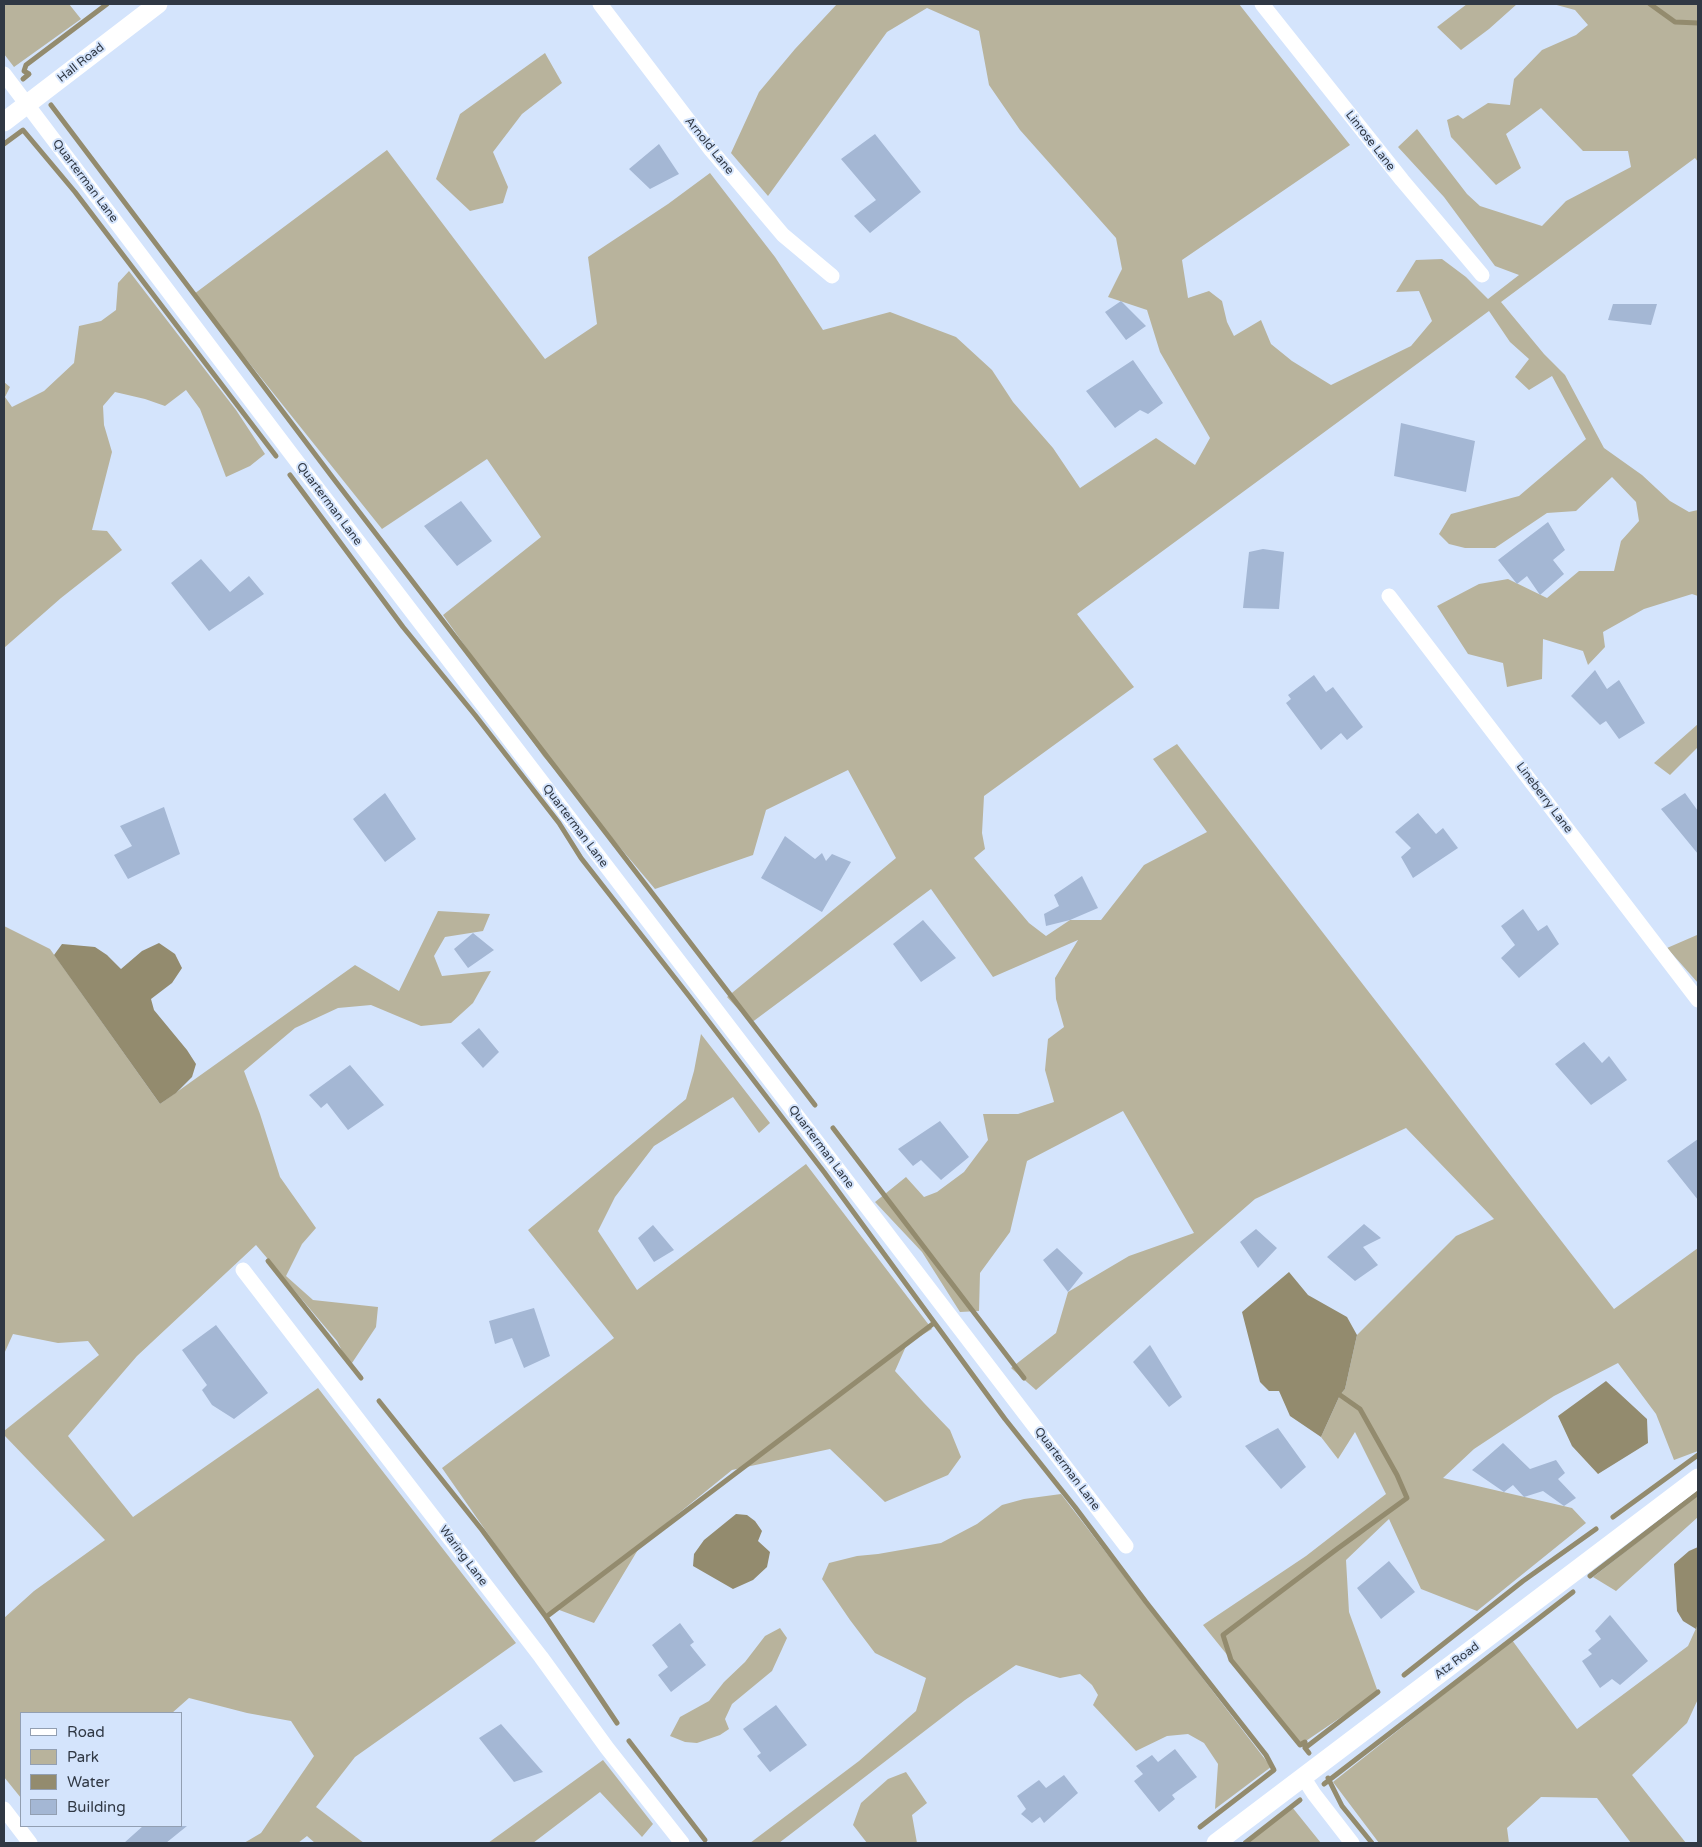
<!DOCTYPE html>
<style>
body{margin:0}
#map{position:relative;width:1702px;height:1847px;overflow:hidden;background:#d4e4fc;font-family:"Varela Round",sans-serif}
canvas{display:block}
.frame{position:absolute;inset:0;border:5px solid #303844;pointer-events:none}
.legend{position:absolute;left:20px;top:1712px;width:162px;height:115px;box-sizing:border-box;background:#d4e4fc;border:1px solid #929fb2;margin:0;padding:6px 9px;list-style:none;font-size:15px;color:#303844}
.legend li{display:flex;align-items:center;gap:10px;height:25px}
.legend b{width:25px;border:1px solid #929fb2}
</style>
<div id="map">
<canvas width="1702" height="1847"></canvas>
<div class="frame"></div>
<ul class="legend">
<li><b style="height:6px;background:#fff"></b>Road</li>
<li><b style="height:14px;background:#b8b39c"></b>Park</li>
<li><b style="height:14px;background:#938b6e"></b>Water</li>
<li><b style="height:14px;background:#a4b7d4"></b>Building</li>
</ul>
</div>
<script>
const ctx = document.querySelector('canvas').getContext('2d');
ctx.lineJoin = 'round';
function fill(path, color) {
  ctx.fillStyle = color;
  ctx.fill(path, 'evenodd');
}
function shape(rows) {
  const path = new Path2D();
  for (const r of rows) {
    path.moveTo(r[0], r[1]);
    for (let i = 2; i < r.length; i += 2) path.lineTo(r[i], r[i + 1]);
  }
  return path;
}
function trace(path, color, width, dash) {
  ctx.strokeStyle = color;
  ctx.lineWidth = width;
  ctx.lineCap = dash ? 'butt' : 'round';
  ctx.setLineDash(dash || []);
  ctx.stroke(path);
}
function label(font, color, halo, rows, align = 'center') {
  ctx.font = font + ' "Varela Round",sans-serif';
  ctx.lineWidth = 4;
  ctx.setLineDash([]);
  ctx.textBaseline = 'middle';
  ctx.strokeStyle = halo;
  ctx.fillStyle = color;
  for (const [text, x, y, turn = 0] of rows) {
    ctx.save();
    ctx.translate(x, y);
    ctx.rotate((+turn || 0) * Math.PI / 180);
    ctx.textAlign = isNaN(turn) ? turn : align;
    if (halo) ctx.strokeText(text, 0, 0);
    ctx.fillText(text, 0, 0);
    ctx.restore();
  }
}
const green = shape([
 [4,4,69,4,81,19,14,67,4,54],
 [837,4,1239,4,1350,145,1182,260,1188,298,1209,291,1222,301,1227,322,1234,336,1261,320,1271,344,1292,361,1331,385,1411,346,1432,321,1419,291,1396,292,1416,260,1442,259,1466,277,1488,299,1519,275,1495,266,1444,197,1398,147,1417,129,1467,194,1480,206,1542,226,1566,201,1631,167,1628,151,1583,151,1541,108,1506,134,1521,168,1496,185,1451,137,1447,120,1458,115,1463,119,1488,103,1510,105,1514,79,1542,50,1576,35,1588,25,1575,10,1553,4,1698,4,1698,162,1695,158,1501,302,1544,354,1565,375,1604,448,1642,475,1670,501,1689,512,1698,510,1698,596,1692,594,1644,609,1603,632,1605,647,1588,665,1583,651,1543,639,1542,679,1507,687,1503,663,1468,654,1437,606,1479,584,1508,579,1547,598,1579,571,1614,571,1621,541,1639,521,1636,502,1612,477,1576,511,1547,513,1495,548,1465,548,1449,544,1439,534,1451,514,1519,496,1586,439,1552,376,1529,390,1515,377,1529,359,1510,342,1489,311,1077,614,1134,687,984,796,982,833,985,849,974,858,1029,923,1046,936,1070,920,1101,920,1144,865,1207,832,1153,759,1177,744,1614,1309,1698,1248,1698,1451,1674,1460,1656,1414,1618,1363,1554,1396,1474,1449,1443,1478,1572,1508,1586,1523,1477,1611,1421,1589,1389,1519,1346,1560,1349,1612,1378,1692,1300,1745,1203,1625,1306,1556,1386,1494,1355,1432,1338,1459,1321,1437,1340,1395,1345,1389,1357,1335,1456,1236,1494,1219,1406,1128,1255,1199,1036,1390,1011,1368,1056,1333,1068,1292,1129,1256,1194,1233,1123,1111,1027,1161,1010,1232,980,1273,979,1311,960,1312,922,1252,875,1202,906,1177,924,1197,937,1192,964,1172,988,1140,983,1114,1018,1114,1054,1102,1045,1070,1048,1039,1064,1027,1056,999,1055,978,1078,940,993,977,931,889,751,1023,727,997,896,858,848,770,766,810,753,855,655,889,543,756,443,615,541,537,487,459,382,529,194,294,387,150,545,359,597,324,588,257,668,204,710,173,775,257,823,330,890,312,956,337,992,370,1013,402,1053,448,1080,488,1156,438,1195,465,1210,438,1160,352,1147,310,1108,297,1122,269,1116,238,1020,130,989,85,979,31,927,8,887,32,768,196,731,153,759,92,795,49],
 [1467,4,1517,4,1489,29,1461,50,1437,27],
 [545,53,562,83,522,114,493,152,508,187,503,203,470,211,436,179,460,114],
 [129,271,236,410,265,454,250,466,226,477,200,409,186,390,165,406,145,399,115,392,103,406,104,425,112,452,92,530,107,531,122,550,61,598,4,648,4,382,10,387,5,397,12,407,44,391,74,363,79,326,101,321,116,310,118,283],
 [1698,724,1698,747,1670,775,1654,763],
 [438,911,490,914,483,931,445,937,434,956,442,976,491,971,473,1003,451,1023,421,1026,371,1005,338,1008,295,1028,244,1071,260,1114,280,1177,316,1228,302,1244,286,1276,313,1300,378,1307,376,1327,350,1366,337,1341,256,1245,137,1356,68,1436,133,1517,318,1388,516,1643,355,1757,316,1807,364,1843,315,1843,307,1836,298,1843,244,1843,261,1833,314,1756,291,1721,247,1713,189,1698,172,1713,21,1713,21,1798,4,1777,4,1618,34,1591,105,1540,4,1435,4,1431,99,1355,88,1341,58,1343,13,1334,4,1354,4,926,50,949,160,1104,355,965,399,991],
 [1698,931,1698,983,1667,948,1697,935],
 [701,1034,770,1123,759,1133,733,1097,654,1146,615,1197,598,1231,637,1290,806,1164,932,1329,907,1344,895,1371,924,1403,950,1430,961,1457,948,1475,885,1502,830,1449,732,1470,642,1543,594,1623,554,1608,554,1611,546,1617,442,1468,614,1338,528,1230,686,1099,694,1071],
 [1061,1494,1271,1767,1215,1809,1218,1764,1204,1743,1188,1734,1167,1736,1136,1751,1093,1705,1098,1695,1092,1685,1080,1674,1060,1678,1016,1665,965,1700,779,1843,750,1843,859,1761,916,1711,926,1678,875,1653,850,1620,822,1579,829,1563,857,1556,878,1554,941,1543,977,1524,1002,1505,1024,1499],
 [1698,1495,1698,1517,1616,1591,1593,1577],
 [1698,1624,1698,1699,1687,1723,1632,1775,1686,1843,1631,1843,1597,1798,1541,1797,1507,1828,1509,1843,1379,1843,1333,1782,1512,1640,1577,1729,1688,1646],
 [780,1628,787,1638,772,1671,732,1704,725,1719,729,1729,720,1735,697,1743,685,1742,670,1736,680,1717,709,1701,724,1682,745,1662,765,1636],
 [603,1760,653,1824,642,1837,600,1792,533,1843,488,1843],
 [906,1772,927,1803,912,1815,917,1843,867,1843,853,1825,861,1803,888,1779],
 [1292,1807,1321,1843,1245,1843]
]);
const water = shape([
 [159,943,175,954,182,968,172,983,151,999,154,1010,187,1050,196,1064,192,1077,176,1093,160,1104,54,955,62,944,95,947,107,955,121,969,142,951],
 [1289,1272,1308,1295,1347,1317,1357,1335,1345,1389,1340,1395,1321,1437,1290,1416,1279,1391,1269,1391,1260,1382,1242,1312],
 [1606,1381,1647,1419,1648,1443,1598,1474,1572,1446,1558,1416],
 [736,1514,747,1515,755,1521,762,1531,758,1541,770,1552,767,1567,753,1580,733,1589,693,1566,694,1554,704,1540],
 [1698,1547,1698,1624,1696,1629,1683,1621,1677,1611,1674,1564,1689,1551]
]);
const stream = shape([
 [1650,4,1675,22,1698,23],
 [23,79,29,74,24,71,26,65,107,4],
 [51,105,333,478,815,1105],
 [4,144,23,130,75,192,276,456],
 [290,475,403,627,475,715,559,823,581,858,689,996,824,1172,1005,1419,1075,1507,1146,1602,1266,1755,1274,1770,1200,1827],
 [833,1128,1024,1378],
 [268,1261,361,1378],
 [379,1401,482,1530,546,1617,617,1723],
 [1613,1517,1698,1455],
 [1590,1576,1698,1493],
 [546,1617,934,1323],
 [1404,1675,1523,1581,1596,1529],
 [629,1741,705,1840],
 [1305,1748,1378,1692],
 [1309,1753,1305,1748,1305,1742,1300,1745,1231,1660,1223,1635,1337,1549,1407,1498,1397,1475,1360,1409,1340,1395],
 [1328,1778,1342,1806,1372,1843],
 [1324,1784,1573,1592],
 [1245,1843,1300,1800]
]);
const building = shape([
 [875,134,921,192,870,233,854,216,876,200,841,159],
 [659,144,679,174,650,189,629,169],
 [1121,301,1146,326,1126,340,1105,312],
 [1613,304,1657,304,1651,325,1608,320],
 [1133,360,1163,403,1148,414,1140,410,1115,428,1086,391],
 [1401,423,1475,441,1466,492,1394,476],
 [461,501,492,541,457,566,424,526],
 [1548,522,1565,550,1553,560,1564,574,1540,595,1527,576,1517,584,1498,560],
 [1263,549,1284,552,1279,609,1243,608,1249,552],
 [201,559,230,592,249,576,264,594,209,631,171,583],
 [1595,670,1607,689,1619,680,1645,723,1619,739,1606,721,1600,725,1571,696],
 [1314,675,1326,692,1333,687,1363,727,1347,740,1341,733,1321,750,1286,703,1291,699,1288,695],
 [385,793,416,839,385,862,353,819],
 [1685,793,1698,811,1698,854,1661,809],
 [164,807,180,854,128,879,114,855,132,846,120,826],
 [1418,813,1436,834,1443,828,1458,848,1413,878,1401,857,1411,848,1395,832],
 [785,836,815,859,822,853,826,861,832,854,851,862,822,912,761,878],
 [1082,876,1098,908,1070,920,1046,926,1044,914,1059,906,1054,895],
 [1523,909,1538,931,1547,925,1559,944,1519,978,1501,958,1515,945,1501,926],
 [923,920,956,958,921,982,893,944],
 [473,933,494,950,468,968,454,949],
 [479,1028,499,1052,483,1068,461,1043],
 [1584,1042,1602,1063,1609,1056,1627,1080,1591,1105,1555,1064],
 [350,1065,384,1105,348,1130,327,1103,321,1108,309,1095],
 [940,1121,969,1157,941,1180,921,1160,913,1166,898,1149],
 [1698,1139,1698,1200,1667,1161],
 [1364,1224,1381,1238,1363,1247,1378,1265,1355,1281,1327,1257],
 [653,1225,674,1250,654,1262,638,1238],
 [1256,1229,1277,1248,1258,1268,1240,1242],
 [1057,1248,1083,1273,1068,1292,1043,1260],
 [534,1308,550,1356,524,1368,512,1338,495,1344,489,1321],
 [216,1325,268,1393,234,1419,212,1405,202,1390,207,1385,182,1350],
 [1150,1345,1182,1397,1169,1407,1133,1362],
 [1278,1428,1306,1467,1281,1489,1245,1446],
 [1503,1443,1530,1469,1556,1460,1565,1473,1558,1479,1576,1498,1564,1506,1543,1491,1524,1497,1513,1485,1504,1492,1472,1470],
 [1389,1561,1415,1592,1381,1619,1357,1588],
 [1610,1615,1648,1661,1620,1685,1612,1679,1600,1688,1582,1661,1592,1654,1588,1650,1601,1639,1595,1631],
 [680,1623,694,1642,690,1645,706,1665,671,1692,658,1675,668,1667,652,1645],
 [776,1705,807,1745,770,1772,757,1756,761,1753,743,1729],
 [501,1724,543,1772,514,1782,479,1738],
 [1175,1749,1197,1777,1172,1795,1175,1799,1159,1812,1134,1781,1143,1774,1136,1766,1152,1755,1158,1762],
 [1064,1775,1078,1793,1044,1823,1040,1817,1032,1823,1021,1814,1026,1809,1017,1796,1039,1780,1046,1788],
 [143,1826,187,1826,166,1843,124,1843]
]);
const minor = shape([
 [600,4,711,150,783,235,832,276],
 [1262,4,1402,180,1482,275],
 [4,74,292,455,1126,1546],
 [1389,596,1698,1000],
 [243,1270,541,1657,607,1748,682,1843],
 [1303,1777,1314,1794,1352,1843],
 [4,1809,30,1843]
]);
const tertiary = shape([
 [4,122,158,4],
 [1216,1843,1698,1478]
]);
const streetNames = [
 ["Hall Road",81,63,-38],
 ["Linrose Lane",1370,141,52],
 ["Arnold Lane",709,146,51],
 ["Quarterman Lane",85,181,53],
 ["Quarterman Lane",329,504,53],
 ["Lineberry Lane",1544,798,53],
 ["Quarterman Lane",575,826,53],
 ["Quarterman Lane",821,1147,53],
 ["Quarterman Lane",1067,1469,53],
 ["Waring Lane",463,1556,53],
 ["Atz Road",1457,1661,-37]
];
fill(green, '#b8b39c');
fill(water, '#938b6e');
trace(stream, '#938b6e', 5);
fill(building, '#a4b7d4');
trace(minor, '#fff', 15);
trace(tertiary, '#fff', 19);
label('12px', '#303844', '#d4e4fc', streetNames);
</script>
